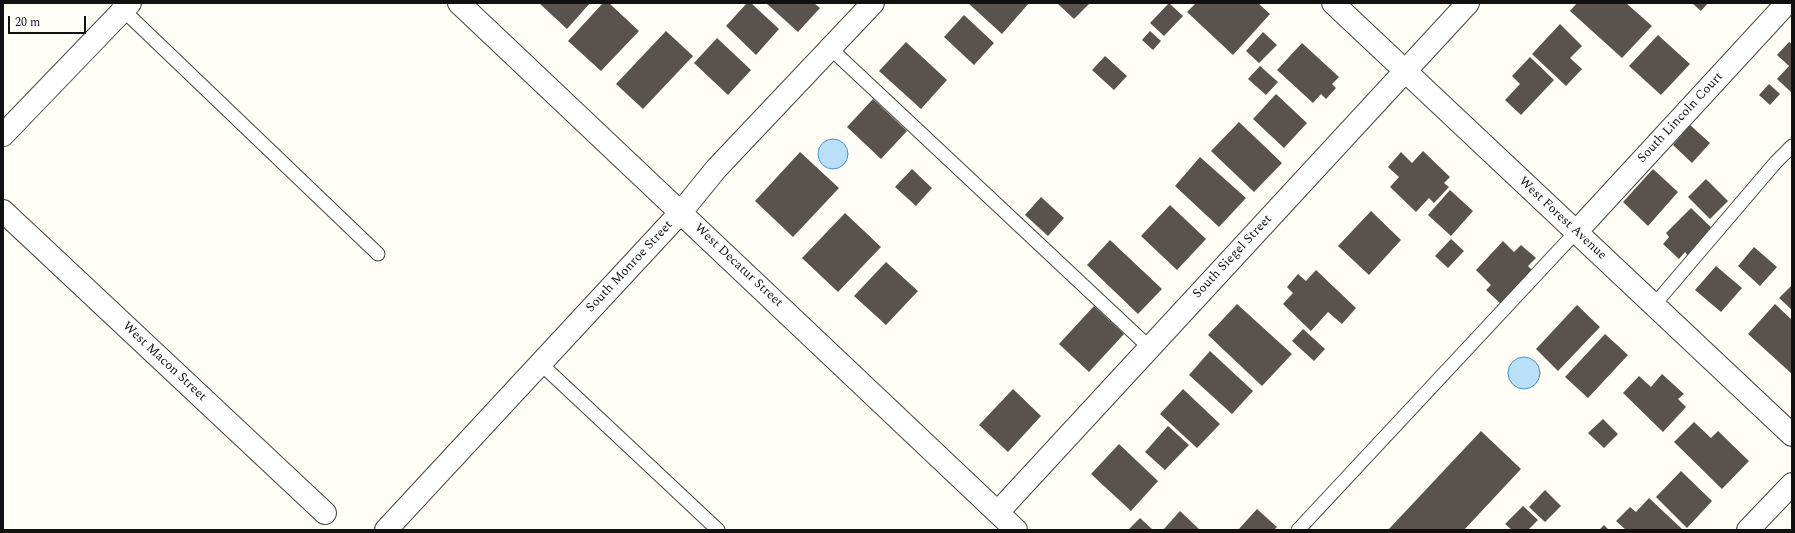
<!DOCTYPE html>
<style>
body{margin:0}
#map{position:relative;width:1795px;height:533px;overflow:hidden;background:#fffdf5;font-family:Spectral,serif}
canvas{display:block}
.frame{position:absolute;inset:0;border:4px solid #111;pointer-events:none}
.scale{position:absolute;left:8px;top:16px;width:78px;height:18px;box-sizing:border-box;border:2px solid #111;border-top:0;padding-left:5px;font-size:12px;line-height:14px;white-space:nowrap;color:#111;-webkit-text-stroke:3px #fff;paint-order:stroke}
</style>
<div id="map">
<canvas width="1795" height="533"></canvas>
<div class="frame"></div>
<div class="scale">20 m</div>
</div>
<script>
const ctx = document.querySelector('canvas').getContext('2d');
ctx.lineJoin = 'round';
function fill(path, color) {
  ctx.fillStyle = color;
  ctx.fill(path, 'evenodd');
}
function shape(rows) {
  const path = new Path2D();
  for (const r of rows) {
    if (r.length === 3) {
      path.moveTo(r[0] + r[2], r[1]);
      path.arc(r[0], r[1], r[2], 0, 2 * Math.PI);
      continue;
    }
    path.moveTo(r[0], r[1]);
    for (let i = 2; i < r.length; i += 2) path.lineTo(r[i], r[i + 1]);
  }
  return path;
}
function trace(path, color, width, dash) {
  ctx.strokeStyle = color;
  ctx.lineWidth = width;
  ctx.lineCap = dash ? 'butt' : 'round';
  ctx.setLineDash(dash || []);
  ctx.stroke(path);
}
function label(font, color, halo, rows, align = 'center') {
  ctx.font = font + ' Spectral,serif';
  ctx.lineWidth = 4;
  ctx.setLineDash([]);
  ctx.textBaseline = 'middle';
  ctx.strokeStyle = halo;
  ctx.fillStyle = color;
  for (const [text, x, y, turn = 0] of rows) {
    ctx.save();
    ctx.translate(x, y);
    ctx.rotate((+turn || 0) * Math.PI / 180);
    ctx.textAlign = isNaN(turn) ? turn : align;
    if (halo) ctx.strokeText(text, 0, 0);
    ctx.fillText(text, 0, 0);
    ctx.restore();
  }
}
const water = shape([
 [833,154,15],
 [1524,373,16]
]);
const building = shape([
 [539,3,590,3,567,29],
 [603,3,609,3,639,31,601,71,568,41],
 [747,3,751,3,779,29,756,55,726,26],
 [766,3,814,3,820,8,798,32],
 [968,3,1029,3,1002,34],
 [1057,3,1090,3,1074,19],
 [1169,3,1183,16,1164,36,1150,23],
 [1196,3,1258,3,1270,14,1233,55,1187,12],
 [1577,3,1626,3,1652,26,1622,58,1570,11],
 [1692,3,1708,3,1701,11],
 [964,15,994,43,974,65,944,37],
 [1560,24,1582,46,1570,58,1582,69,1566,86,1532,54],
 [666,31,693,56,643,109,616,84],
 [1150,31,1161,41,1153,50,1142,40],
 [1263,32,1277,45,1259,63,1246,51],
 [1658,35,1690,64,1661,95,1629,66],
 [717,38,751,70,728,95,694,63],
 [906,42,947,80,921,109,879,71],
 [1789,42,1792,44,1792,93,1777,79,1789,66,1777,55],
 [1302,43,1339,77,1332,84,1336,88,1326,99,1321,94,1313,103,1277,70],
 [1105,56,1127,76,1114,90,1092,70],
 [1530,57,1554,80,1521,115,1505,100,1520,84,1512,76],
 [1260,66,1278,82,1266,95,1248,79],
 [1769,84,1780,94,1770,105,1759,95],
 [1276,94,1307,123,1284,148,1253,119],
 [873,99,907,131,881,159,847,127],
 [1239,122,1282,163,1254,192,1211,151],
 [1690,125,1710,143,1692,163,1673,145],
 [1423,151,1450,177,1444,183,1449,187,1434,203,1429,198,1416,212,1390,187,1399,177,1388,167,1401,152,1412,163],
 [800,152,839,188,793,237,755,201],
 [1200,157,1246,198,1219,227,1175,186],
 [912,169,932,188,916,206,895,187],
 [1653,169,1678,192,1648,226,1623,202],
 [1706,179,1728,201,1710,219,1688,197],
 [1450,190,1473,211,1451,236,1428,215],
 [1041,197,1064,218,1048,236,1025,215],
 [1170,205,1206,239,1177,270,1141,236],
 [1691,208,1716,232,1690,258,1685,252,1679,259,1663,244,1669,237,1666,233],
 [1371,211,1401,240,1369,275,1338,246],
 [845,213,881,247,838,292,802,258],
 [1451,239,1464,251,1448,268,1435,256],
 [1110,240,1162,289,1138,314,1087,265],
 [1503,241,1514,252,1521,245,1536,258,1528,266,1532,270,1501,304,1486,290,1491,285,1476,270],
 [1754,247,1777,267,1760,286,1738,266],
 [886,262,918,291,886,325,854,296],
 [1716,266,1742,288,1721,312,1695,290],
 [1316,270,1356,308,1342,324,1328,312,1311,331,1283,304,1293,293,1287,287,1298,274,1306,281],
 [1792,285,1792,310,1779,298],
 [1237,304,1292,354,1262,386,1208,335],
 [1775,304,1792,320,1792,374,1748,334],
 [1577,305,1600,327,1558,371,1536,349],
 [1094,306,1124,334,1089,372,1059,344],
 [1303,329,1325,349,1314,361,1292,341],
 [1605,334,1628,355,1588,398,1565,377],
 [1210,351,1253,391,1232,414,1189,375],
 [1662,374,1684,394,1678,399,1686,407,1663,432,1623,393,1639,376,1651,387],
 [1013,389,1041,416,1008,452,979,425],
 [1183,389,1220,424,1197,448,1160,414],
 [1603,419,1618,434,1604,448,1588,433],
 [1694,422,1711,438,1718,431,1749,461,1722,489,1674,442],
 [1168,426,1189,445,1165,470,1145,452],
 [1481,431,1521,469,1464,530,1388,530],
 [1119,444,1158,481,1131,511,1091,474],
 [1681,471,1712,501,1687,528,1656,497],
 [1545,490,1561,506,1545,522,1529,507],
 [1649,498,1682,529,1681,530,1626,530,1616,521,1630,507,1636,512],
 [1523,506,1538,520,1528,530,1512,530,1505,524],
 [1257,509,1277,527,1274,530,1238,530],
 [1180,511,1200,530,1163,530],
 [1140,518,1153,530,1128,530],
 [1604,525,1609,530,1599,530]
]);
const service = shape([
 [119,6,378,254],
 [830,48,1150,348],
 [1654,305,1776,162,1792,146],
 [541,364,718,530],
 [1298,530,1576,232]
]);
const minor = shape([
 [1333,3,1792,435],
 [3,135,130,3],
 [3,211,325,513],
 [681,212,716,169,873,3],
 [1576,232,1787,3],
 [998,512,1468,3],
 [1748,530,1792,484]
]);
const tertiary = shape([
 [459,3,1016,530],
 [386,530,681,212]
]);
const streetNames = [
 ["South Lincoln Court",1681,118,-47],
 ["West Forest Avenue",1562,219,43],
 ["South Siegel Street",1233,257,-47],
 ["West Decatur Street",738,266,43],
 ["South Monroe Street",630,267,-47],
 ["West Macon Street",164,362,43]
];
fill(water, '#b9e0f7');
trace(water, '#3f96cf', 1);
fill(building, '#5a524d');
trace(service, '#444', 15);
trace(minor, '#444', 24);
trace(tertiary, '#444', 24);
trace(service, '#fff', 13);
trace(minor, '#fff', 22);
trace(tertiary, '#fff', 22);
label('13px', '#111', '#fff', streetNames);
</script>
